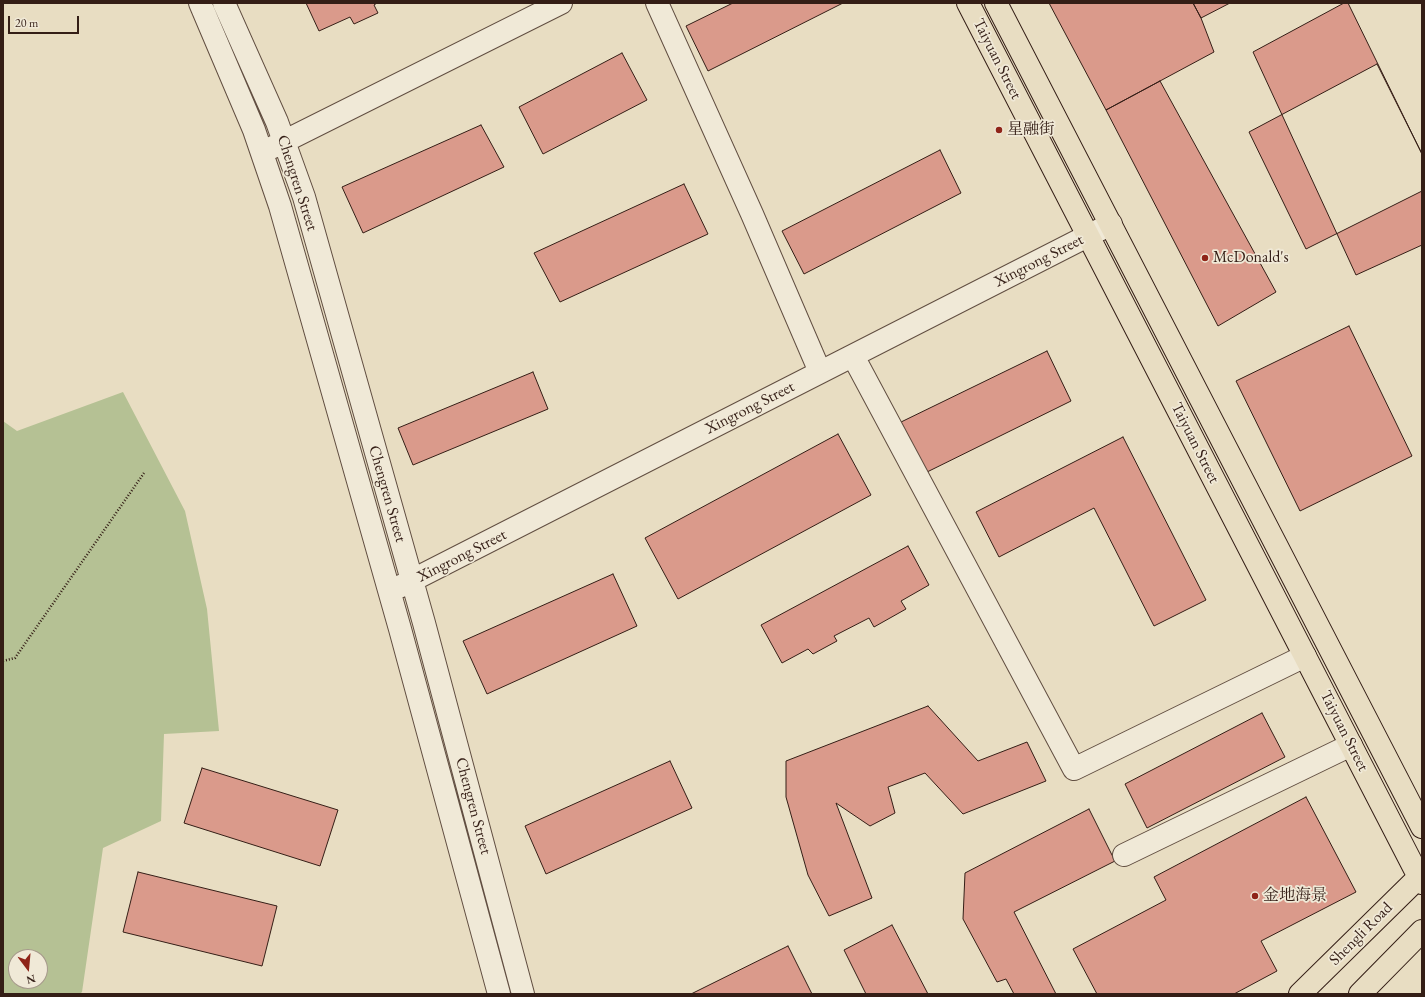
<!DOCTYPE html>
<meta charset="utf-8">
<style>
body{margin:0}
#map{position:relative;width:1425px;height:997px;overflow:hidden;background:#e8ddc2;font-family:"EB Garamond",serif}
canvas{display:block}
.frame{position:absolute;inset:0;border:4px solid #341e16;pointer-events:none}
.north{position:absolute;left:8px;top:949px;width:40px;height:40px;box-sizing:border-box;background:#f0e9d7;border:1px solid #a5988a;border-radius:50%;rotate:164deg;font-size:11px;font-weight:700;line-height:16px;text-align:center;color:#341e16}
.north::after{content:'';display:block;margin:auto;width:14px;height:18px;background:#8f2418;clip-path:polygon(50% 0,100% 100%,50% 72%,0 100%)}
.scale{position:absolute;left:8px;top:16px;width:71px;height:18px;box-sizing:border-box;border:2px solid #341e16;border-top:0;padding-left:5px;font-size:12px;line-height:14px;white-space:nowrap;color:#341e16;-webkit-text-stroke:3px #f0e9d7;paint-order:stroke}
</style>
<div id="map">
<canvas width="1425" height="997"></canvas>
<div class="frame"></div>
<div class="north">N</div>
<div class="scale">20 m</div>
</div>
<script>
const ctx = document.querySelector('canvas').getContext('2d');
ctx.lineJoin = 'round';
function fill(path, color) {
  ctx.fillStyle = color;
  ctx.fill(path, 'evenodd');
}
function shape(rows) {
  const path = new Path2D();
  for (const r of rows) {
    path.moveTo(r[0], r[1]);
    for (let i = 2; i < r.length; i += 2) path.lineTo(r[i], r[i + 1]);
  }
  return path;
}
function trace(path, color, width, dash) {
  ctx.strokeStyle = color;
  ctx.lineWidth = width;
  ctx.lineCap = dash ? 'butt' : 'round';
  ctx.setLineDash(dash || []);
  ctx.stroke(path);
}
function label(font, color, halo, rows, align = 'center') {
  ctx.font = font + ' "EB Garamond","Noto Serif SC",serif';
  ctx.lineWidth = 3.5;
  ctx.setLineDash([]);
  ctx.textBaseline = 'middle';
  ctx.strokeStyle = halo;
  ctx.fillStyle = color;
  for (const [text, x, y, turn = 0] of rows) {
    ctx.save();
    ctx.translate(x, y);
    ctx.rotate((+turn || 0) * Math.PI / 180);
    ctx.textAlign = isNaN(turn) ? turn : align;
    if (halo) ctx.strokeText(text, 0, 0);
    ctx.fillText(text, 0, 0);
    ctx.restore();
  }
}
const green = shape([
 [123,392,185,511,207,609,219,731,164,734,161,821,103,848,82,992,80,994,3,994,3,421,17,431],
 [16,957,40,957,40,981,16,981]
]);
const building = shape([
 [306,3,377,3,374,5,378,13,354,24,350,17,319,31,306,3],
 [733,3,843,3,708,71,686,26,733,3],
 [1049,3,1193,3,1201,18,1214,52,1106,110,1049,3],
 [1193,3,1230,3,1201,18,1193,3],
 [1344,3,1348,3,1422,154,1422,245,1356,275,1253,52,1344,3],
 [622,53,647,100,543,154,519,107,622,53],
 [1377,64,1422,154,1422,191,1306,249,1249,132,1377,64],
 [1160,81,1276,292,1218,326,1106,110,1160,81],
 [481,125,504,167,363,233,342,187,481,125],
 [940,150,961,193,804,274,782,231,940,150],
 [684,184,708,234,560,302,534,253,684,184],
 [1349,326,1412,456,1300,511,1236,381,1349,326],
 [1047,351,1071,401,923,474,899,423,1047,351],
 [533,372,548,409,413,465,398,428,533,372],
 [838,434,871,495,678,599,645,538,838,434],
 [1123,437,1206,600,1154,626,1094,508,999,557,976,512,1123,437],
 [908,546,929,585,901,601,906,609,874,627,869,618,834,636,837,641,813,654,808,649,782,663,761,625,908,546],
 [613,574,637,626,487,694,463,641,613,574],
 [928,706,978,761,1027,742,1046,781,963,814,925,773,888,787,895,813,870,826,836,803,872,898,829,916,808,875,786,797,786,761,928,706],
 [1262,713,1285,757,1147,828,1125,784,1262,713],
 [670,761,692,808,546,874,525,826,670,761],
 [202,768,338,810,320,866,184,823,202,768],
 [1306,797,1356,892,1261,941,1277,971,1234,994,1097,994,1073,949,1166,900,1154,877,1306,797],
 [1089,809,1115,861,1014,912,1056,994,1014,994,1006,979,997,982,963,919,965,873,1089,809],
 [138,872,277,906,262,966,123,932,138,872],
 [892,925,928,994,866,994,844,950,892,925],
 [788,946,812,994,691,994,788,946]
]);
const path = shape([
 [3,661,15,658,144,473]
]);
const minor = shape([
 [200,3,254,130,280,206,400,629,499,994],
 [224,3,277,122,304,197,424,623,523,994],
 [657,3,752,214,820,372],
 [271,148,561,3],
 [853,356,1074,769,1305,656],
 [399,587,1111,224],
 [1124,855,1351,745]
]);
const major = shape([
 [968,3,1422,883],
 [996,3,1422,827],
 [1300,994,1419,877,1422,878],
 [1360,994,1422,931]
]);
const markers = [
 [999,130,4,"#8f2418"],
 [1205,258,4,"#8f2418"],
 [1255,896,4,"#8f2418"]
];
const streetNames = [
 ["Taiyuan Street",997,59,63],
 ["Chengren Street",297,183,72],
 ["Xingrong Street",1039,261,-27],
 ["Xingrong Street",750,408,-27],
 ["Taiyuan Street",1195,443,63],
 ["Chengren Street",387,494,74],
 ["Xingrong Street",462,556,-27],
 ["Taiyuan Street",1344,731,63],
 ["Chengren Street",473,806,75],
 ["Shengli Road",1361,934,-45]
];
const poiNames = [
 ["星融街",1007,130],
 ["McDonald's",1213,258],
 ["金地海景",1263,896]
];
fill(green, '#b5c194');
fill(building, '#da9a8b');
trace(building, '#341e16', 1);
trace(minor, '#614e41', 24);
trace(major, '#341e16', 24);
trace(path, '#341e16', 2.5, [1, 2]);
trace(minor, '#f0e9d7', 22);
trace(major, '#e8ddc2', 22);
for (const [x, y, r, color] of markers) {
  const dot = new Path2D();
  dot.arc(x, y, r, 0, 2 * Math.PI);
  ctx.fillStyle = color;
  ctx.fill(dot);
  trace(dot, '#f0e9d7', 1.5);
}
label('16px', '#341e16', '#f0e9d7', streetNames);
label('16px', '#341e16', '#f0e9d7', poiNames, 'left');
</script>
